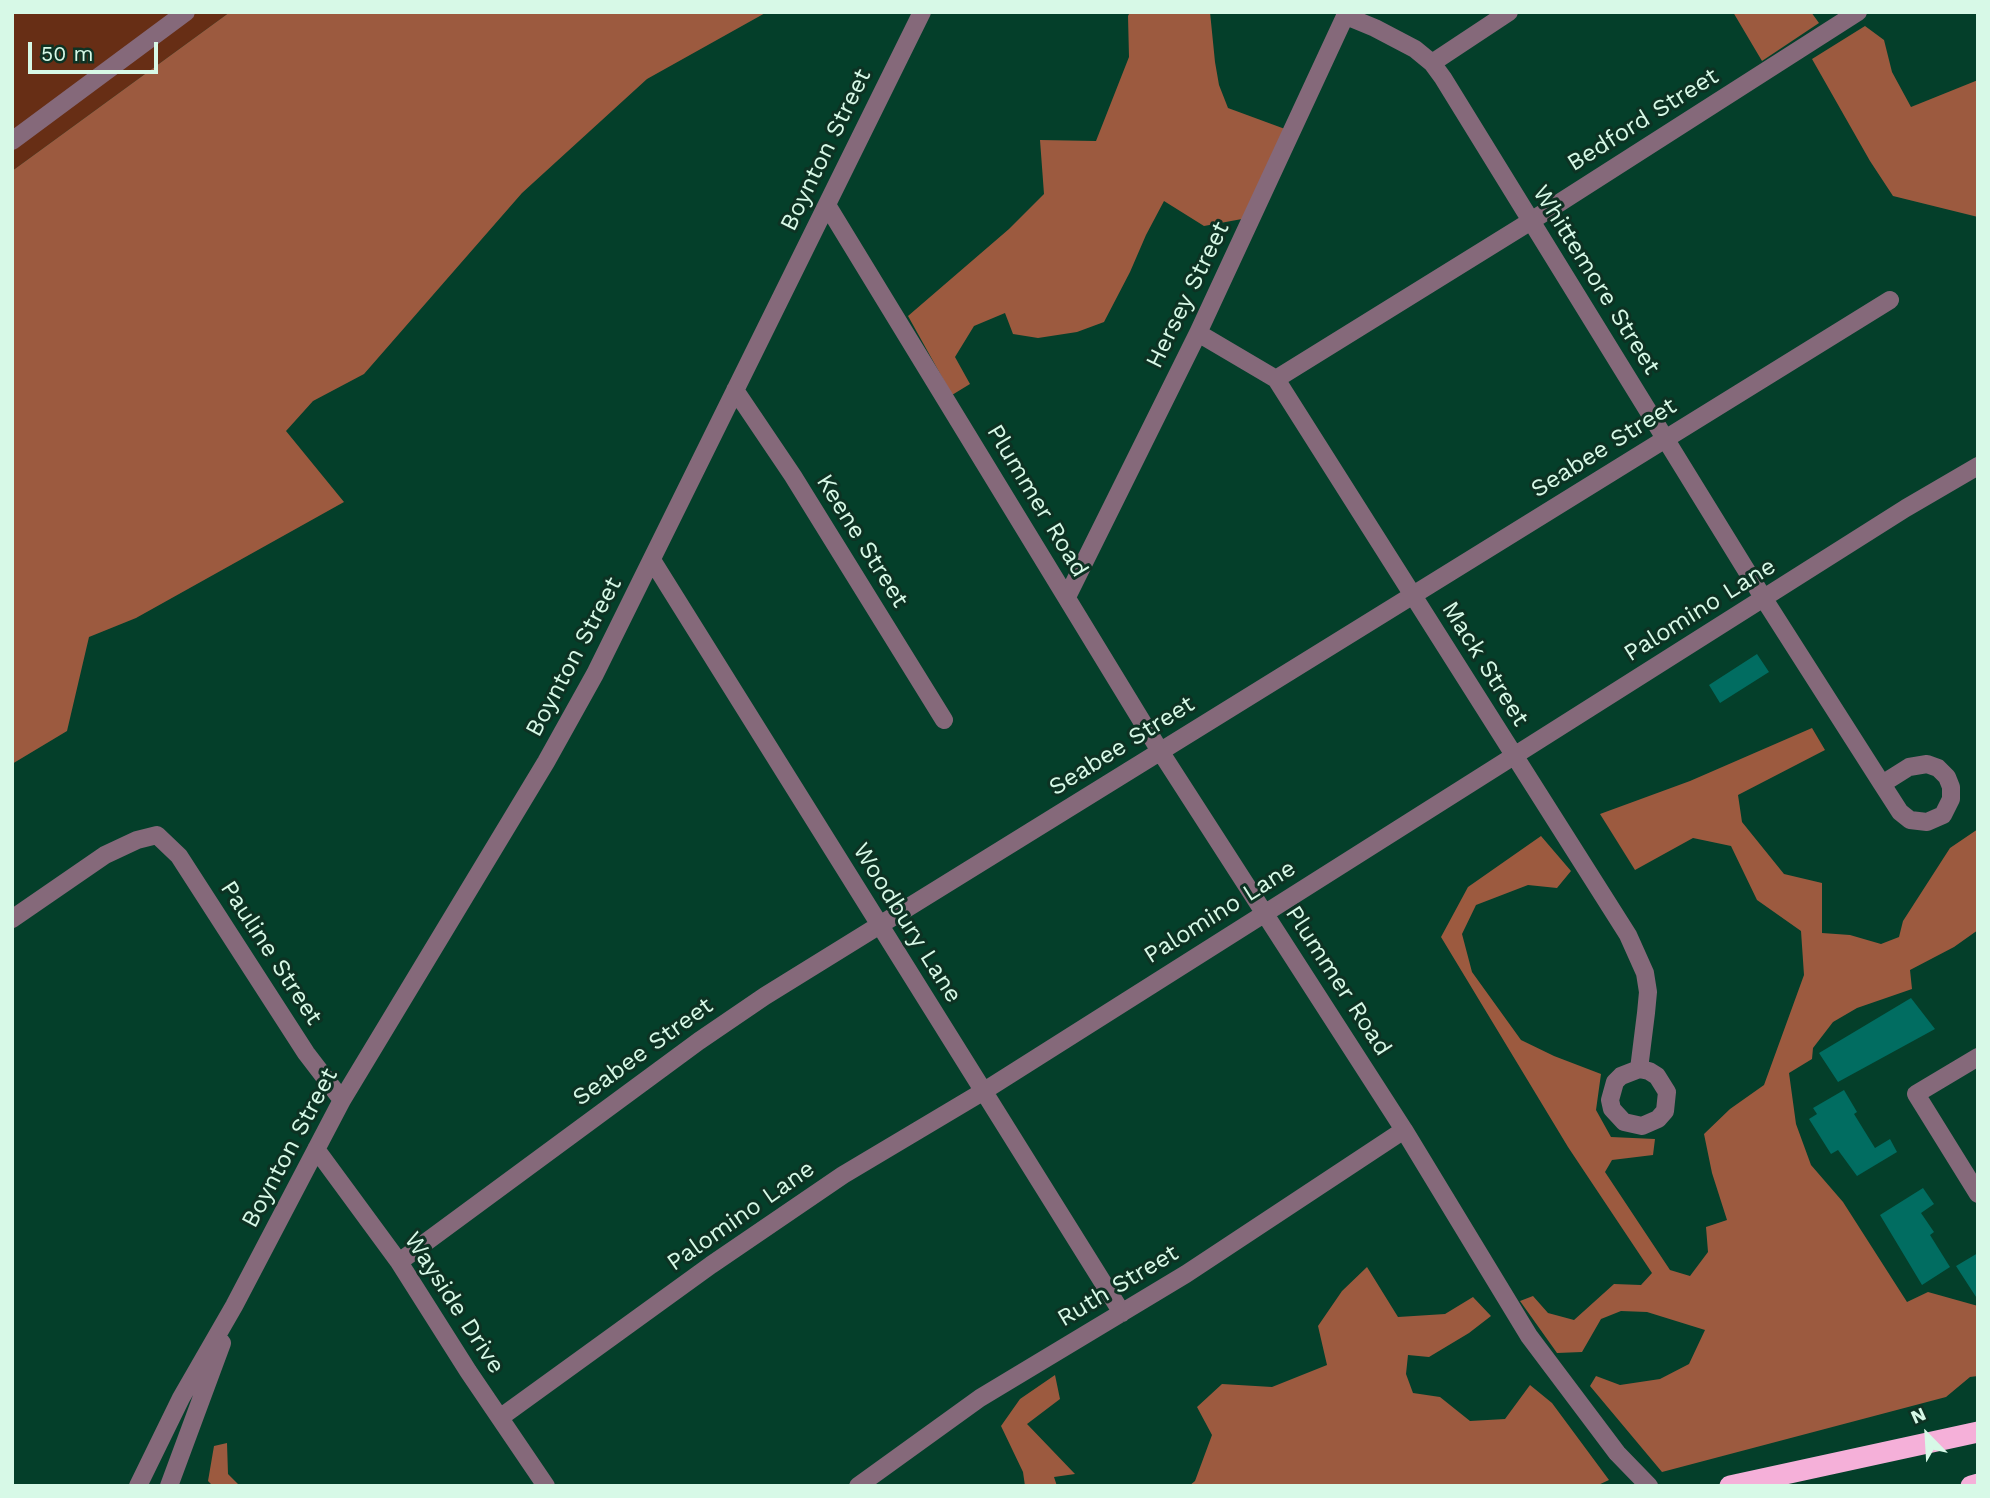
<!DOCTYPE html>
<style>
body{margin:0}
#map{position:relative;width:1990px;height:1498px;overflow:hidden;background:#043f2a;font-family:"Work Sans",sans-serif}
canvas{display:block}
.frame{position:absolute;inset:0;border:14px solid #d7f9e7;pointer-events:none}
.north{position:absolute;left:1892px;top:1400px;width:70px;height:70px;-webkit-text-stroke:5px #0d3223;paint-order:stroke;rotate:336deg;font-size:19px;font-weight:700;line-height:28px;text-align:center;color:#d7f9e7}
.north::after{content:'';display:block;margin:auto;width:24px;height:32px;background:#d7f9e7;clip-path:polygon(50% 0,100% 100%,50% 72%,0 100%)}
.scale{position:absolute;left:28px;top:42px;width:130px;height:32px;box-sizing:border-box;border:4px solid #d7f9e7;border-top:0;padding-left:9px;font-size:21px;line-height:24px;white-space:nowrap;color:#d7f9e7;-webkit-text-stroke:5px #0d3223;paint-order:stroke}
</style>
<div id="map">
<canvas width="1990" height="1498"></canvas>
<div class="frame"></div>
<div class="north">N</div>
<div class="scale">50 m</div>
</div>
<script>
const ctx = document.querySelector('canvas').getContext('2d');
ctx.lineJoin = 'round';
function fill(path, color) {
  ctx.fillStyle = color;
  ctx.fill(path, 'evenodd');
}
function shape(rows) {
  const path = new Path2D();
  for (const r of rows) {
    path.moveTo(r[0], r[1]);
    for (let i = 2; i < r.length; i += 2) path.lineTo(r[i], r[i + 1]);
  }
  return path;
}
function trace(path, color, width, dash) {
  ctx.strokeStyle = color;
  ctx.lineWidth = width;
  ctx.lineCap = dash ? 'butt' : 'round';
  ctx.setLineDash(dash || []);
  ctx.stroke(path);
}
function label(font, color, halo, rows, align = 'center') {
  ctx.font = font + ' "Work Sans",sans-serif';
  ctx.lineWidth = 6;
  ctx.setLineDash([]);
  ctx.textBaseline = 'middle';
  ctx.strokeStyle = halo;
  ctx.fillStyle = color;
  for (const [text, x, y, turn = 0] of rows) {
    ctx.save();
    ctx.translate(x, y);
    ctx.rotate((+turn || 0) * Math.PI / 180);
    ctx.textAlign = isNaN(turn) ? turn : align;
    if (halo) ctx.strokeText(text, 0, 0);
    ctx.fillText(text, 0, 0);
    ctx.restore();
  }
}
const green = shape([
 [12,12,230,12,12,171]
]);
const forest = shape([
 [230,12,767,12,647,79,522,193,364,374,313,401,286,431,344,502,136,618,89,637,67,731,12,764,12,171],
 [1130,12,1210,12,1215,62,1219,85,1228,108,1285,129,1242,219,1204,226,1164,201,1146,235,1130,272,1104,322,1077,332,1038,338,1013,334,1005,313,974,326,955,357,970,384,952,395,908,316,1009,229,1044,194,1040,140,1096,141,1129,57,1128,16],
 [1733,12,1811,12,1819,23,1762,61],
 [1865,26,1884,40,1892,72,1911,107,1978,80,1978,217,1893,196,1870,161,1812,59],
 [1812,728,1825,750,1738,795,1742,822,1784,874,1822,883,1822,933,1850,935,1881,944,1899,937,1903,921,1950,848,1978,829,1978,930,1954,947,1910,970,1912,989,1857,1008,1833,1022,1813,1048,1812,1059,1789,1073,1796,1124,1811,1165,1843,1202,1907,1302,1928,1292,1978,1306,1978,1376,1970,1377,1946,1397,1662,1472,1590,1386,1596,1376,1620,1385,1660,1379,1689,1364,1705,1330,1647,1312,1621,1311,1601,1319,1582,1352,1557,1353,1520,1301,1533,1296,1548,1313,1574,1320,1614,1284,1641,1285,1652,1273,1568,1147,1441,937,1468,887,1541,836,1571,871,1557,888,1528,885,1476,905,1462,934,1472,972,1521,1040,1554,1056,1601,1074,1596,1110,1611,1137,1655,1139,1653,1155,1612,1160,1605,1172,1670,1270,1690,1276,1708,1252,1706,1227,1727,1220,1712,1173,1704,1134,1730,1109,1764,1085,1804,975,1801,931,1757,900,1731,846,1693,838,1635,870,1600,814,1690,781],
 [1367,1267,1398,1317,1445,1314,1473,1297,1491,1316,1469,1333,1429,1357,1408,1355,1406,1374,1413,1393,1440,1397,1470,1421,1505,1419,1530,1385,1552,1403,1609,1480,1596,1486,1189,1486,1195,1481,1212,1435,1197,1407,1222,1384,1272,1387,1327,1365,1318,1326,1342,1291],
 [1055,1375,1060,1399,1027,1424,1075,1474,1054,1477,1057,1486,1025,1486,1023,1472,1001,1426,1020,1399],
 [227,1443,228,1474,240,1486,213,1486,208,1481,214,1446]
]);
const building = shape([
 [1757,654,1769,672,1720,703,1709,685],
 [1911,998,1935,1029,1838,1082,1819,1053],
 [1844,1090,1857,1112,1854,1114,1875,1148,1890,1139,1897,1152,1857,1176,1838,1150,1831,1154,1809,1119,1817,1114,1813,1108],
 [1923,1188,1934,1204,1921,1213,1934,1232,1930,1235,1950,1267,1922,1285,1880,1215],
 [1978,1253,1978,1300,1956,1266]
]);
const minor = shape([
 [1346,16,1375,28,1415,49,1432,63,1443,78,1764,599,1882,784,1900,812,1910,820,1927,822,1943,815,1951,799,1951,787,1947,777,1938,768,1927,764,1909,767,1882,784],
 [1432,63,1509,12],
 [12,141,186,12],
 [827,205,1160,751,1404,1130,1529,1336,1617,1453,1649,1486],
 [1198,333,1276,379,1628,935,1645,973,1648,992,1646,1013,1639,1069,1621,1076,1615,1082,1610,1100,1612,1109,1624,1122,1642,1126,1658,1119,1665,1111,1667,1092,1657,1076,1649,1071,1639,1069],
 [1276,379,1531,221,1858,12],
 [735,390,793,476,944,720],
 [652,560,1122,1313],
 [1067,597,1198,333,1347,12],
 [12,919,105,855,137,840,157,835,179,856,306,1053,342,1100],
 [1978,1057,1916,1094,1978,1194],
 [316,1149,399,1262,468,1371,546,1486],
 [399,1262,699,1041,765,996,1890,300],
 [501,1417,711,1265,843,1175,984,1091,1906,508,1978,466],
 [138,1486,181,1398,234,1306,342,1100,546,762,595,674,922,12],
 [169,1486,222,1343],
 [858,1486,980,1398,1186,1274,1404,1130]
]);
const highway = shape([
 [1730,1486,1978,1432],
 [1971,1486,1978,1484]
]);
const streetNames = [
 ["Bedford Street",1643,120,-32],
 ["Boynton Street",826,150,-64],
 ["Whittemore Street",1596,280,58],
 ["Hersey Street",1188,295,-64],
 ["Seabee Street",1604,448,-32],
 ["Plummer Road",1037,501,59],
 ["Keene Street",862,541,58],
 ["Palomino Lane",1700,610,-32],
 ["Boynton Street",574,657,-62],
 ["Mack Street",1485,664,58],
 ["Seabee Street",1122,746,-32],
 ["Palomino Lane",1220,912,-32],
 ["Woodbury Lane",907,923,58],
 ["Pauline Street",271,953,57],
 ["Plummer Road",1338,981,57],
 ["Seabee Street",643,1052,-36],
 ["Boynton Street",290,1148,-62],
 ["Palomino Lane",741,1216,-35],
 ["Ruth Street",1118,1286,-31],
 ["Wayside Drive",454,1303,57]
];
fill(green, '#672e15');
fill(forest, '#9c5a3f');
fill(building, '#016d61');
trace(minor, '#85697a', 18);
trace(highway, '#f5b0d9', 21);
label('24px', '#d7f9e7', '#0d3223', streetNames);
</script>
